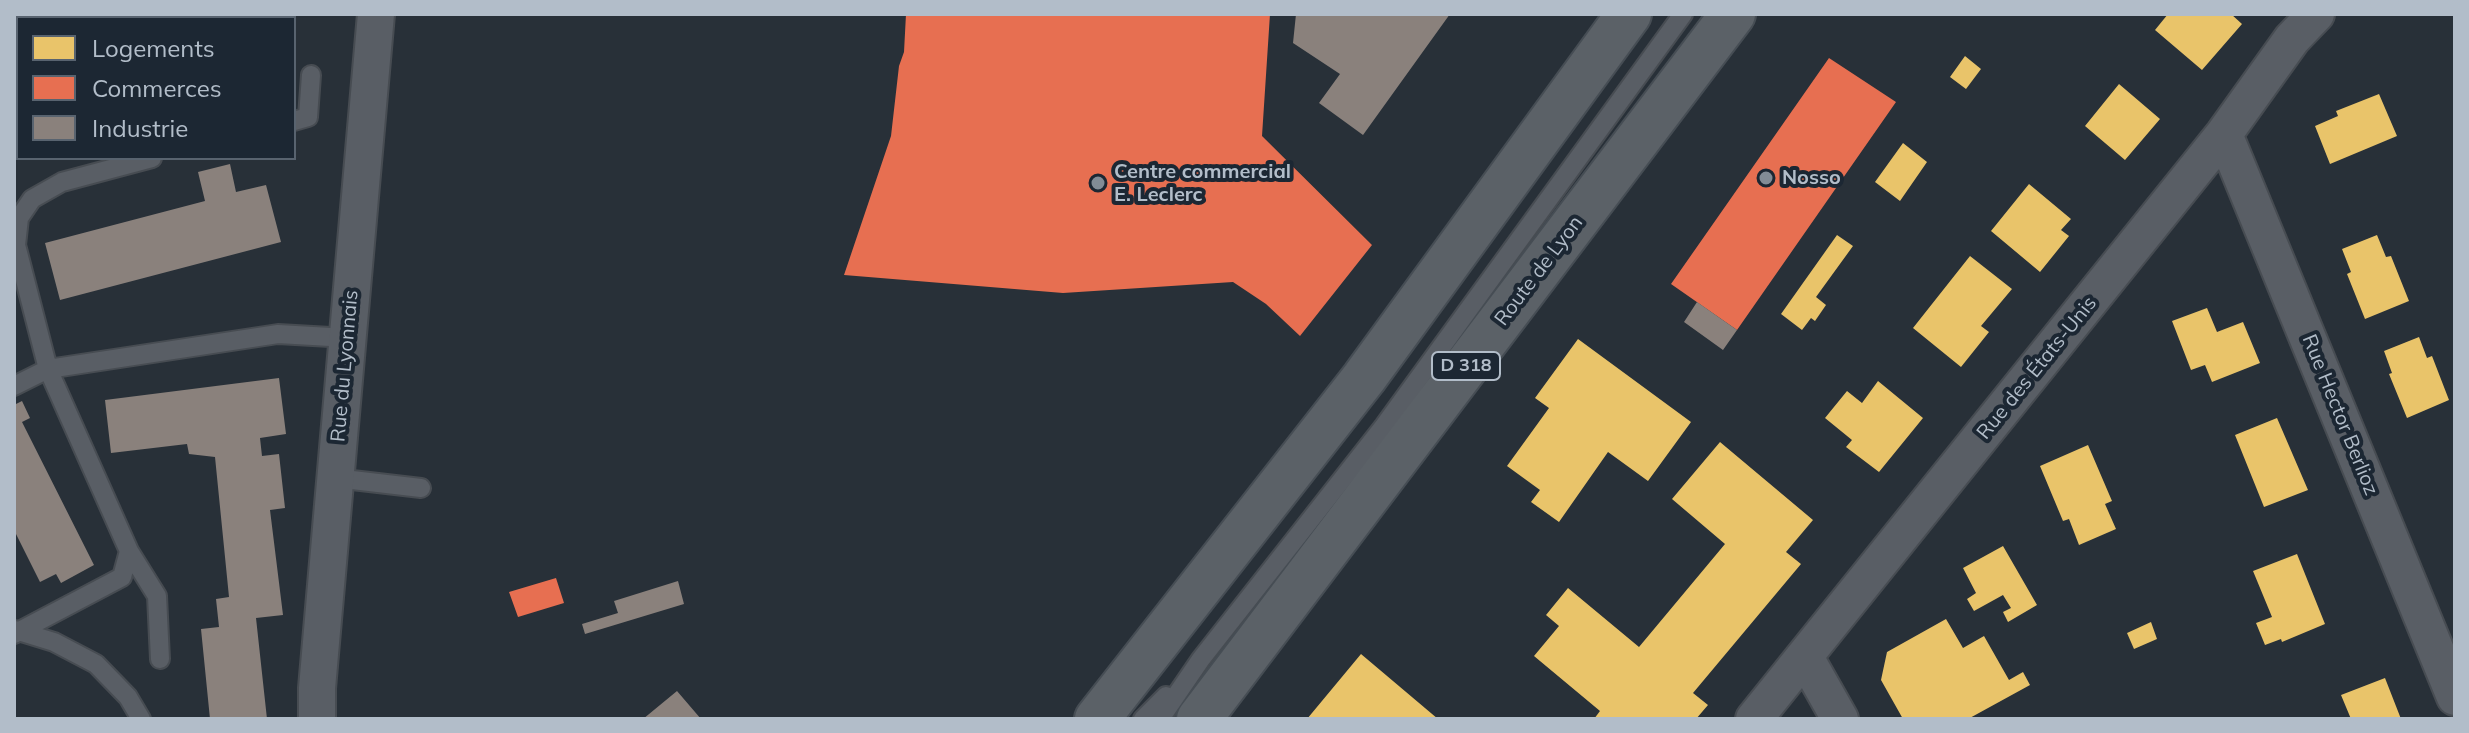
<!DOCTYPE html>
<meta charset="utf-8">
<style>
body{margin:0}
#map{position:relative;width:2469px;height:733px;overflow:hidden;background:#283038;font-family:Mulish,sans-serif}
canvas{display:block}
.frame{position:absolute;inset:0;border:16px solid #b2bdc9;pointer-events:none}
.legend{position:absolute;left:16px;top:16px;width:280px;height:144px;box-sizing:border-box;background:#1c2733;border:2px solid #58636f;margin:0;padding:10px 14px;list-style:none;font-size:24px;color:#b2bdc9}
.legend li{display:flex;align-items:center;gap:16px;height:40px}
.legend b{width:40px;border:2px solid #58636f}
</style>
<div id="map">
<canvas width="2469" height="733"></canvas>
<div class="frame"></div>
<ul class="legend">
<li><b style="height:22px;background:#e9c46a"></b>Logements</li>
<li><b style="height:22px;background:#e76f51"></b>Commerces</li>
<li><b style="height:22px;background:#8a817c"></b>Industrie</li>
</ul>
</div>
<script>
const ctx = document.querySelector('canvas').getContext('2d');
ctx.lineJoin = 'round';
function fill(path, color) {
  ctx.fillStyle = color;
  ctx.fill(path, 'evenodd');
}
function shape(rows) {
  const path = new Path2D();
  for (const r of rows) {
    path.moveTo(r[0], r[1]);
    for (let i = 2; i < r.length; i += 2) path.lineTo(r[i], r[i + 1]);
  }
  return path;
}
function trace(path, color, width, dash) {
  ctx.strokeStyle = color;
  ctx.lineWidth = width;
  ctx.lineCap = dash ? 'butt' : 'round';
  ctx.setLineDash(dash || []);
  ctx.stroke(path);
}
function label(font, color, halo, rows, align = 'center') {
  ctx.font = font + ' Mulish,sans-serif';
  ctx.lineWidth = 8;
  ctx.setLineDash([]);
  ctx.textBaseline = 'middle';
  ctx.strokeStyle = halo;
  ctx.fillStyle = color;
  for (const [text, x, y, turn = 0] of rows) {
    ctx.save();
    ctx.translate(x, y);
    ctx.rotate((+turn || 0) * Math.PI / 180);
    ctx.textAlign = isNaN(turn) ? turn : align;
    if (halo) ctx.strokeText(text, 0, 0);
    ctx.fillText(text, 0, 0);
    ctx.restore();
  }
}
const homes = shape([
 [2168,14,2231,14,2242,24,2202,70,2155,30],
 [1965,56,1981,69,1966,89,1950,77],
 [2119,84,2160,119,2125,160,2085,126],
 [2379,94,2397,136,2330,164,2315,126,2338,116,2336,111],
 [1903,143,1927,162,1900,201,1875,182],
 [2029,184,2071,219,2061,230,2069,236,2040,272,1991,231],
 [1837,235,1853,246,1816,297,1826,305,1815,321,1811,318,1802,330,1781,314],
 [2377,235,2386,257,2391,256,2409,301,2365,319,2347,274,2351,272,2342,249],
 [1970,256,2012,289,1981,326,1989,332,1961,367,1913,328],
 [2207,308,2217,332,2243,322,2260,363,2212,382,2205,365,2191,370,2172,321],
 [2419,337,2427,358,2432,356,2449,400,2407,418,2389,374,2392,373,2384,351],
 [1578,339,1691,422,1648,481,1608,452,1559,522,1531,502,1540,490,1507,466,1549,408,1535,398],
 [1878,381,1923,418,1879,472,1846,447,1852,440,1825,418,1847,391,1862,403],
 [2277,418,2308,490,2264,507,2235,435],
 [1720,442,1813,520,1786,552,1801,564,1693,693,1708,705,1696,719,1594,719,1600,711,1534,656,1559,626,1546,615,1568,588,1639,647,1725,544,1672,499],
 [2088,445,2112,501,2105,504,2116,529,2079,545,2069,519,2063,521,2040,466],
 [2003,546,2037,605,2008,622,2003,612,2011,608,2003,595,1974,611,1967,599,1976,593,1963,568],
 [2297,554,2325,624,2282,642,2281,639,2265,645,2256,623,2272,617,2253,571],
 [1946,619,1963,648,1984,636,2009,680,2023,672,2030,685,1968,719,1903,719,1881,680,1887,652],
 [2151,622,2157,639,2134,649,2127,633],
 [1361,654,1438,719,1307,719],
 [2385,678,2401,719,2351,719,2341,695]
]);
const shops = shape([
 [906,14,1270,14,1262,136,1372,245,1300,336,1266,304,1233,282,1063,293,844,275,891,136,899,66,904,52],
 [1829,58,1896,102,1737,330,1671,284],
 [556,578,564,603,518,617,509,592]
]);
const industry = shape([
 [1296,14,1450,14,1363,135,1319,103,1340,74,1293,43],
 [230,164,236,192,266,185,281,242,60,300,45,243,205,201,198,172],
 [1697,302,1737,330,1723,350,1684,322],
 [279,378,286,434,260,438,262,456,279,454,285,508,270,510,283,615,256,618,267,719,210,719,201,629,219,627,216,599,229,597,215,457,189,454,187,444,111,453,105,400],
 [22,401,30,418,22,422,94,565,61,583,56,574,40,582,14,530,14,405],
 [678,581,684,604,585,634,582,624,618,613,614,601],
 [677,691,701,719,643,719]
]);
const service = shape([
 [294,121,308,117,311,75],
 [14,386,48,369,278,334,348,338],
 [335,478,421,488],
 [129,551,157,596,160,659],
 [15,630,54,642,96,664,128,697,141,719],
 [14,634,122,577,129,551,48,369,16,245,19,218,32,199,62,182,152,158],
 [1143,719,1166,696],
 [1160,719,1201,659,1384,426,1683,14]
]);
const minor = shape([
 [2224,134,2455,697],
 [1805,657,1840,719],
 [317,719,317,688,376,14],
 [1754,719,2224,134,2292,39,2316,14]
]);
const primary = shape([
 [1097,719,1364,378,1629,14],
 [1199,719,1733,14]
]);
const markers = [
 [1766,178,8,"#828c96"],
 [1098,183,8,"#828c96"]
];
const shields = [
 [1466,366,68]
];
const shieldNames = [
 ["D 318",1466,366]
];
const poiNames = [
 ["Centre commercial",1114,172],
 ["E. Leclerc",1114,195],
 ["Nosso",1782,178]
];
const streetNames = [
 ["Route de Lyon",1539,271,-53],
 ["Rue du Lyonnais",345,366,-85],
 ["Rue des États-Unis",2037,368,-51],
 ["Rue Hector Berlioz",2340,415,68]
];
fill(homes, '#e9c46a');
fill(shops, '#e76f51');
fill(industry, '#8a817c');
trace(service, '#474c52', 22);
trace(minor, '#474c52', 40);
trace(primary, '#464d54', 48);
trace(service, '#595e65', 18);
trace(minor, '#595e65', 36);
trace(primary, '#5b6167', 44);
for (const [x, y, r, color] of markers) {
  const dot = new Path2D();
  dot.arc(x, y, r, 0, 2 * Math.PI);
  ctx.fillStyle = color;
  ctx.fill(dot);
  trace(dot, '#1c2733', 3);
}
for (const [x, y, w] of shields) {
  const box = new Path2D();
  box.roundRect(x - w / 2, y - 14, w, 28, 6);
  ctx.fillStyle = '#1c2733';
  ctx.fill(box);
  trace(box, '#b2bdc9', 2);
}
label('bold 18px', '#b2bdc9', null, shieldNames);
label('bold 20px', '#b2bdc9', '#1c2733', poiNames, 'left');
label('20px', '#b2bdc9', '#1c2733', streetNames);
</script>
